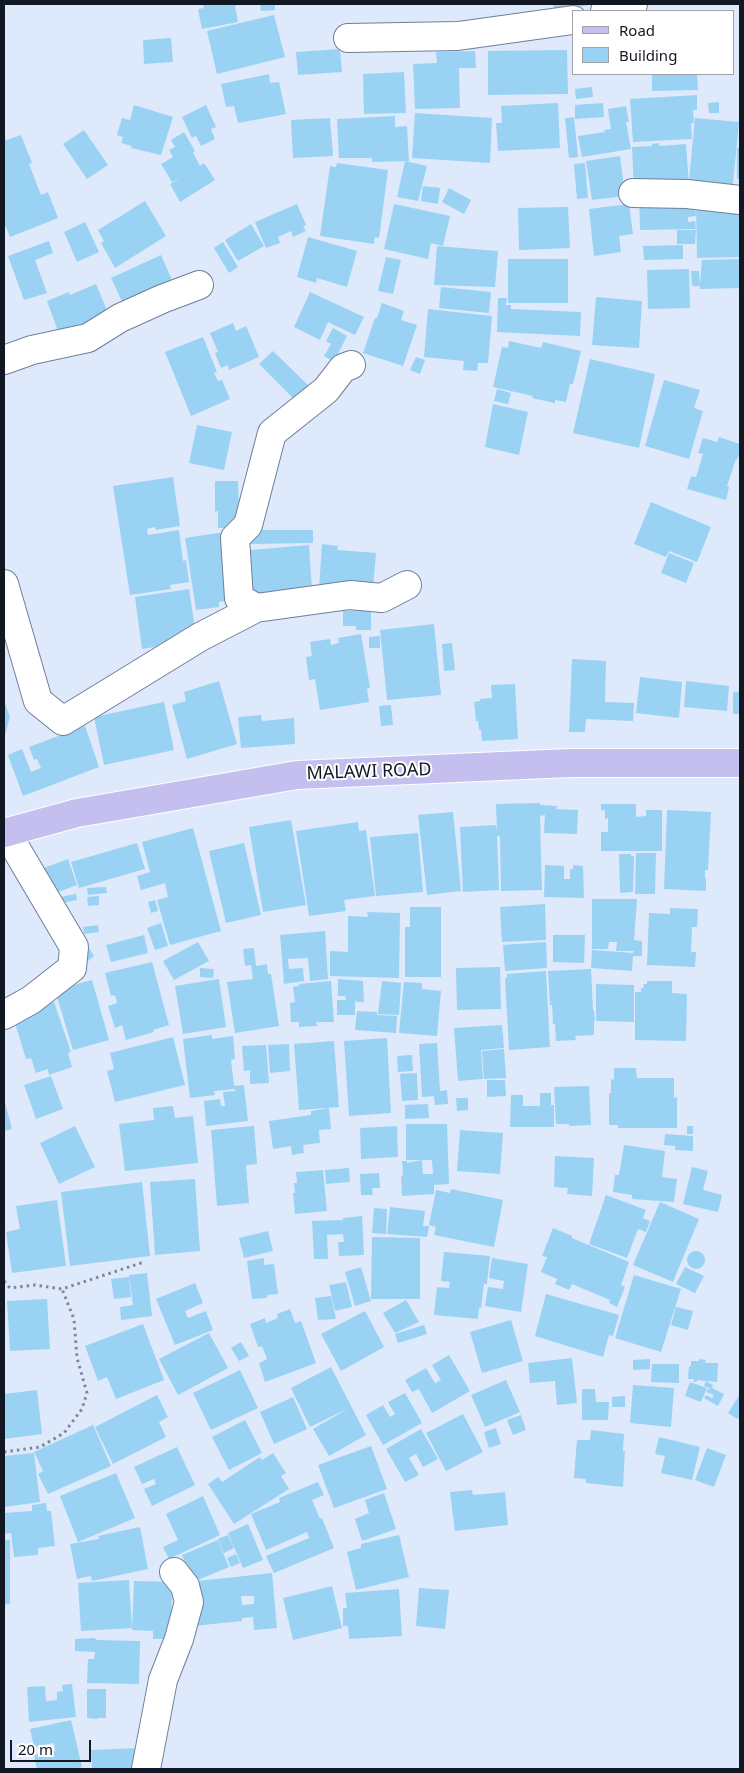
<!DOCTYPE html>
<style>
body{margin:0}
#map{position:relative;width:744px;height:1773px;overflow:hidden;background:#dee9fc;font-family:"Noto Sans",sans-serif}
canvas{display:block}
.frame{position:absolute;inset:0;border:5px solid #121823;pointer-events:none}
.legend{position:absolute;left:572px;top:10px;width:162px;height:65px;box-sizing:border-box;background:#fff;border:1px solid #a0a3a7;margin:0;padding:6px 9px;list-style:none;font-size:15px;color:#121823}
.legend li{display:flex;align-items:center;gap:10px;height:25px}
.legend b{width:25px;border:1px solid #a0a3a7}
.scale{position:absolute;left:10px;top:1740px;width:81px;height:22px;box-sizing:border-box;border:2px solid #121823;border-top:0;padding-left:6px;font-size:15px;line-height:18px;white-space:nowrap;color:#121823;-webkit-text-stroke:4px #fff;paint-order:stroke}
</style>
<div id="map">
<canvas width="744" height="1773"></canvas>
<div class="frame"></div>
<ul class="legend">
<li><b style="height:6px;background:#c5bff0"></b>Road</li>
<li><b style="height:14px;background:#9ad2f4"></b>Building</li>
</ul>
<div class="scale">20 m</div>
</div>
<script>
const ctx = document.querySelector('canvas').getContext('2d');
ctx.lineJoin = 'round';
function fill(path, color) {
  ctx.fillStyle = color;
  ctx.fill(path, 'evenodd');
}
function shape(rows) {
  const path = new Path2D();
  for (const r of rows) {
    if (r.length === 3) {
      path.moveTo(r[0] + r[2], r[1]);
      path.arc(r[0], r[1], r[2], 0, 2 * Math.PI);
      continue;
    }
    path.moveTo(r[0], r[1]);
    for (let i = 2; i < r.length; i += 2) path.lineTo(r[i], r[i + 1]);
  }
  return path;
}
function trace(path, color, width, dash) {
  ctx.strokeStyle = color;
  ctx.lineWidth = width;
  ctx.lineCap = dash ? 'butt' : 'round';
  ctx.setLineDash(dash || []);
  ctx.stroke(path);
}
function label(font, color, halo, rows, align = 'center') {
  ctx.font = font + ' "Noto Sans",sans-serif';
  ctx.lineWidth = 4;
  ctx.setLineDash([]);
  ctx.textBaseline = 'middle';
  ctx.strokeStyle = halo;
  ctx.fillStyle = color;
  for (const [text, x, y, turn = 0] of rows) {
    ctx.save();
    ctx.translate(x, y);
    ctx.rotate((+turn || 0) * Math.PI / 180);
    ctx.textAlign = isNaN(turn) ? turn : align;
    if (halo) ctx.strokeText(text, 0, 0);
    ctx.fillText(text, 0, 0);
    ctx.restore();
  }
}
const building = shape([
 [203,4,236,4,237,6,235,6,238,22,202,29,198,9,204,8],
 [260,4,275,4,275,10,261,11],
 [553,4,589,4,589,5,554,11],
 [274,15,285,57,217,74,207,31],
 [171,38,173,62,144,64,143,40],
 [340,49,342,72,298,75,296,52],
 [567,50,568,94,488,95,488,51],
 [475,51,476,68,459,68,460,108,415,109,413,64,437,63,436,52],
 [404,72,406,113,364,114,363,74],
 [269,74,270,83,279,82,286,114,238,123,234,106,226,107,221,84],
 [652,74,697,74,698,90,652,91],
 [592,87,593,97,576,99,575,89],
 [697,95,697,110,693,110,694,123,691,123,692,139,633,142,630,99],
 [719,102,719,113,709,113,708,103],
 [558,103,560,148,498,151,496,123,502,123,501,106],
 [603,103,604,117,575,119,575,105],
 [134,105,173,117,161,155,131,148,132,146,121,143,123,137,117,135,122,118,130,120],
 [206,105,216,127,211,129,215,139,201,146,196,136,192,138,182,117],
 [626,106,629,122,626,122,631,149,582,157,578,136,605,132,604,130,611,129,608,109],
 [415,113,492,118,490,163,412,158],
 [395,116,395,127,407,126,409,161,372,162,372,158,339,158,337,119],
 [574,117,578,157,569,158,565,118],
 [330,118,333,156,293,158,291,120],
 [695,118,739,122,732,194,688,190],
 [84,130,108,165,87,179,63,144],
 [184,132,195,151,193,152,200,166,204,163,215,180,180,202,170,184,182,177,172,182,161,164,173,157,169,150,175,147,171,140],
 [21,135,32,163,29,164,41,195,48,192,58,218,10,237,4,222,4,141],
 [659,143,659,146,686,144,689,186,634,190,632,147,652,146,652,144],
 [737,148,740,148,740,179,737,179],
 [620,156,625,196,592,200,586,161],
 [405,161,427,166,418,201,397,197],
 [337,163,388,170,379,238,375,237,374,244,320,236,330,166,336,167],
 [585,163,588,198,577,199,574,164],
 [423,186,440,188,438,204,421,201],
 [449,188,471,200,464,214,442,202],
 [639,196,695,205,696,216,688,217,688,222,695,221,696,229,640,230],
 [145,201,166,236,115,268,101,243,104,241,98,230],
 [696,203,740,206,740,257,697,258],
 [297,204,306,225,303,226,306,231,293,237,291,231,278,237,280,243,266,248,255,222],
 [394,204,450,216,443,246,431,243,428,259,384,249],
 [629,204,633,234,619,236,621,252,594,256,589,209],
 [568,207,570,248,519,250,518,208],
 [85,222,99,252,77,262,64,232],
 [251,224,264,246,238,261,225,240],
 [677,230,696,230,695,244,677,244],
 [308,237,357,251,347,287,317,278,316,283,297,277],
 [49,241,53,253,35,260,47,293,24,300,8,256],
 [223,242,238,267,229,273,214,248],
 [683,245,683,259,644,260,643,246],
 [437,246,498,251,495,287,434,285],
 [161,255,176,289,127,312,111,278],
 [386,257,401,260,393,294,378,291],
 [508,259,568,259,568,303,508,303],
 [740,259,740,288,700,289,700,286,692,286,691,271,699,271,700,284,702,260],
 [689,269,690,308,648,309,647,270],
 [96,284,111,320,61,339,47,301,69,292,70,295],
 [441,287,491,292,489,313,439,308],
 [310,292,364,317,355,335,328,322,320,340,294,327],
 [596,297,642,301,639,348,592,345],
 [498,298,507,298,506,305,511,305,511,309,581,312,580,336,497,332],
 [382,303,404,311,401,320,417,325,403,366,363,353,375,318,377,318],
 [428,309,492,316,488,363,478,363,477,371,463,370,464,361,424,357],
 [233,323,236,331,246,326,259,357,229,370,228,365,221,368,215,353,218,352,210,333],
 [333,328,347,336,334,362,324,356,331,344,326,341],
 [203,337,217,372,214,373,218,381,222,380,230,399,191,416,165,352],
 [509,341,541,348,543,342,581,351,573,384,570,384,566,402,555,400,555,403,532,398,533,396,493,387,502,347,508,348],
 [273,351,310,387,297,402,259,364],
 [416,357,425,360,420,374,410,370],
 [590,359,655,374,639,448,573,433],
 [664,380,700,390,694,408,703,411,689,459,645,446],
 [497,389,511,393,508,404,494,401],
 [493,404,528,412,519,455,485,447],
 [197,425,232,432,224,470,189,463],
 [719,437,740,444,740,451,737,460,736,459,727,486,729,487,726,500,687,489,691,476,696,477,703,454,698,453,703,438,717,442],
 [173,477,180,526,156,530,155,527,147,529,148,535,179,530,183,561,186,560,189,582,170,585,171,589,130,595,113,486],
 [215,481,238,481,239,510,237,510,237,528,218,528,218,511,215,512],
 [651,502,711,527,697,562,669,551,666,557,634,544],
 [249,530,313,530,313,543,249,544],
 [231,531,236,599,219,602,219,607,196,610,185,538],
 [322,544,338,546,337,550,376,553,373,588,319,589],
 [309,545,312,589,244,599,238,551],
 [669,553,694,563,686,583,661,573],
 [189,589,196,635,186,642,142,649,135,597],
 [371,610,371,630,356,630,356,626,343,626,343,611],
 [434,624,441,695,387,700,380,630],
 [361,634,370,688,367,689,369,702,320,710,315,679,309,680,306,657,312,656,310,642,330,639,331,645,339,643,338,638],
 [380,636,380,648,369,648,369,637],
 [452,643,455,670,444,671,442,644],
 [572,659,606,661,605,702,634,703,633,721,586,719,585,732,569,732],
 [640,677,682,682,679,718,636,713],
 [219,681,237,744,187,759,172,705,186,701,184,692],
 [686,681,729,686,727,711,684,707],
 [515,684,518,739,482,741,481,730,479,730,478,721,476,721,474,702,480,701,480,699,492,698,491,685],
 [733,692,740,692,740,714,733,714],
 [4,701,10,717,4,739],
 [164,702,174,750,104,765,94,717],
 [391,705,393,725,381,726,379,706],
 [261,715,262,721,294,718,295,744,241,748,238,717],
 [85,726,99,767,23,796,8,755,22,749,31,772,41,768,37,759,34,760,29,747],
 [540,803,540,805,557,806,556,809,578,810,577,834,544,833,545,815,540,816,542,890,501,891,500,836,497,836,499,890,463,892,460,827,496,825,497,831,496,804],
 [601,804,636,804,636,817,646,816,646,810,662,810,662,851,601,851,601,832,608,832,608,818,605,819,605,810,601,810],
 [667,810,711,812,708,870,705,870,705,878,706,878,706,891,664,889],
 [453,812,461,891,427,895,418,815],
 [291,820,306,905,263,912,249,827],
 [358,822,359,831,366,830,375,896,344,900,346,911,309,916,296,831],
 [193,828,221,931,170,945,157,900,168,897,165,883,141,890,137,876,150,872,142,842],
 [418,833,423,892,376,896,370,837],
 [137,843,145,869,79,888,71,862],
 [244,843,261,915,226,923,209,851],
 [636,853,656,853,655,894,635,894],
 [619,854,631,854,631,856,634,856,633,892,620,893],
 [68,859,77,885,50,895,41,869],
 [545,865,564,866,564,879,570,879,570,869,573,869,573,865,583,866,584,898,544,897],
 [106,887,107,893,88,895,87,888],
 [76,894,77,900,61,903,60,897],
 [99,896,99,905,88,906,87,897],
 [592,899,637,899,634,940,642,941,642,956,633,956,632,971,591,968,592,950,633,953,634,951,616,951,617,942,609,942,608,949,592,949],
 [155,900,158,911,151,913,148,902],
 [545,904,546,940,502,942,500,907],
 [410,907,441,907,441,977,405,977,405,927,410,927],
 [670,908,698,909,697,927,692,927,691,952,696,952,695,967,647,965,649,913,670,914],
 [367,912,400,913,399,978,330,976,330,951,348,952,348,916,368,917],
 [161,923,168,946,155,950,147,928],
 [98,925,99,932,84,934,83,927],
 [325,931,328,979,310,981,308,958,288,959,289,969,303,968,304,981,284,984,280,935],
 [144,935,148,953,111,962,106,945],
 [553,935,585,935,584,963,553,962],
 [85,942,94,956,87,962,77,948],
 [198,942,209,961,174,980,163,961],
 [546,942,547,968,505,971,503,945],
 [254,948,256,966,267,964,268,974,271,974,279,1026,235,1033,227,982,253,979,251,965,245,966,243,949],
 [152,962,169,1025,153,1030,154,1032,126,1040,122,1025,115,1028,108,1006,117,1003,115,995,111,996,105,973],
 [500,967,501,1009,457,1010,456,968],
 [200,968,214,969,213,978,200,977],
 [591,969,593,1010,594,1010,595,1021,594,1021,594,1035,575,1036,576,1040,556,1041,555,1024,553,1024,552,1005,550,1005,548,971],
 [546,971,550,1047,509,1050,505,978,507,978,507,974],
 [219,979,226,1027,183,1034,175,986],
 [338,979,363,981,364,1002,356,1002,355,999,355,1015,337,1015,337,1000,346,1000,345,996,338,996],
 [92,980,109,1040,73,1050,55,990],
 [331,981,334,1022,316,1022,317,1026,299,1027,299,1022,291,1022,290,1003,295,1002,293,987,299,986,299,984],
 [382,981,401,983,399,1015,378,1014],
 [647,981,672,981,672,993,687,994,686,1041,635,1040,635,992,641,992,641,988,644,988,643,984,647,984],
 [404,982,422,983,422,989,441,991,437,1036,399,1033],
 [596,984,634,985,634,1022,596,1021],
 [54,1002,71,1052,68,1053,72,1067,49,1075,48,1069,36,1073,31,1058,26,1059,12,1013],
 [357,1011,377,1012,377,1015,397,1016,396,1033,355,1030],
 [502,1025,504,1048,481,1050,483,1079,458,1081,454,1028],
 [212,1035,212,1039,233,1036,235,1059,231,1060,234,1086,244,1085,248,1121,206,1126,204,1101,220,1099,221,1106,225,1106,223,1092,235,1091,235,1089,214,1091,215,1095,190,1098,183,1039],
 [173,1037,185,1085,115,1102,107,1071,114,1069,110,1053],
 [387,1038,391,1113,349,1116,344,1041],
 [334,1041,339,1107,299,1110,294,1044],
 [437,1043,440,1091,447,1090,448,1104,435,1105,434,1096,422,1097,419,1044],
 [289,1044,290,1071,270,1073,268,1045],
 [266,1045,269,1083,250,1084,250,1070,244,1071,242,1046],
 [504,1049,506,1078,484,1079,482,1051],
 [412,1055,413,1071,398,1072,397,1056],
 [614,1068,636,1068,637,1078,674,1078,674,1098,677,1097,677,1128,618,1128,618,1125,609,1125,609,1093,611,1093,611,1080,614,1079],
 [417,1073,418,1100,402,1101,400,1074],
 [51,1076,63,1109,36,1119,24,1085],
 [487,1080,505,1080,506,1096,487,1097],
 [589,1086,591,1125,569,1126,569,1124,556,1124,554,1087],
 [540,1093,551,1093,551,1105,554,1105,554,1127,510,1127,511,1095,523,1095,523,1106,540,1106],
 [456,1098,468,1098,468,1110,457,1111],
 [4,1099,12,1129,4,1131],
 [428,1104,429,1118,405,1119,405,1105],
 [173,1106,175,1118,193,1116,198,1163,125,1171,119,1124,154,1120,153,1108],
 [329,1108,331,1129,319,1130,320,1143,303,1145,304,1153,292,1155,291,1146,273,1149,269,1121,311,1115,311,1111],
 [406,1124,447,1124,449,1184,434,1185,434,1194,402,1196,401,1176,403,1175,402,1161,407,1161,407,1163,422,1160,423,1174,433,1174,432,1160,444,1160,406,1160],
 [75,1126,95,1167,59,1184,40,1143],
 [254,1126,257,1164,246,1165,249,1203,217,1206,211,1130],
 [397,1126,398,1157,361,1159,360,1128],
 [687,1126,693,1126,693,1134,687,1134],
 [460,1130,503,1133,500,1174,457,1171],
 [665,1134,693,1136,693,1151,675,1150,675,1146,664,1145],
 [624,1145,665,1151,662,1177,677,1179,674,1202,632,1199,632,1195,613,1192,615,1175,619,1175],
 [555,1156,594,1158,592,1196,567,1194,568,1188,554,1187],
 [692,1167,708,1171,703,1190,722,1195,718,1212,683,1204],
 [349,1168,350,1182,326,1184,325,1170],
 [323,1170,327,1211,295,1214,293,1193,295,1193,294,1183,297,1183,296,1172],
 [379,1173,380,1188,372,1188,373,1195,361,1195,360,1174],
 [195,1179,200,1251,155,1255,150,1182],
 [142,1182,150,1256,70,1266,61,1192],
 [451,1189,503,1200,494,1247,434,1235,436,1227,429,1225,436,1190,450,1193],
 [606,1195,646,1210,643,1218,650,1221,646,1232,638,1229,627,1258,589,1244],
 [57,1200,66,1266,12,1273,6,1232,20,1229,16,1206],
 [660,1202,699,1219,673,1282,633,1265],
 [390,1207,425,1211,423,1226,429,1226,427,1237,387,1234],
 [374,1208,387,1209,386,1234,372,1233],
 [362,1216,364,1255,339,1256,338,1242,344,1242,343,1234,327,1235,328,1259,314,1259,312,1221,343,1220,343,1218],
 [553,1228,572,1236,572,1238,629,1262,621,1285,625,1287,617,1307,609,1303,610,1300,572,1284,569,1290,555,1284,557,1279,541,1272,547,1257,542,1256],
 [268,1231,273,1251,244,1258,239,1238],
 [372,1237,420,1238,420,1299,371,1299],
 [696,1260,9],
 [444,1252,490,1256,487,1284,484,1284,481,1308,479,1308,478,1319,434,1315,437,1287,449,1288,450,1282,441,1281],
 [264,1258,264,1265,274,1264,278,1294,267,1295,267,1298,252,1299,247,1261],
 [492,1258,528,1264,521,1312,485,1306,488,1287,503,1289,504,1281,489,1278],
 [361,1267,371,1301,355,1306,345,1272],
 [685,1267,704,1276,695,1293,676,1284],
 [147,1273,152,1316,121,1320,120,1307,133,1305,129,1275],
 [634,1275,681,1289,661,1352,615,1338],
 [129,1277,131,1297,114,1299,111,1279],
 [346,1282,352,1307,335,1311,329,1285],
 [195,1283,203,1303,185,1311,188,1318,206,1311,213,1330,175,1345,156,1299],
 [546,1294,619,1315,613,1336,609,1335,603,1357,535,1336],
 [331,1296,336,1319,318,1320,315,1298],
 [47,1299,50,1349,10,1351,7,1301],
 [406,1300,419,1322,395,1333,383,1313],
 [676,1307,693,1311,688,1330,671,1325],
 [290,1309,295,1323,301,1321,316,1363,265,1382,259,1363,267,1359,262,1346,258,1347,250,1324,265,1318,266,1323,278,1318,277,1314],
 [365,1311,384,1347,341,1371,321,1334],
 [511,1320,523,1361,482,1373,470,1332],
 [143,1324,164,1380,116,1399,107,1377,98,1381,85,1346],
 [424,1325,427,1334,398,1343,395,1334],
 [209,1333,228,1368,178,1395,159,1359],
 [241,1342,249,1356,239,1361,231,1348],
 [449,1355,470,1391,432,1413,419,1389,412,1392,405,1380,426,1368,435,1383,441,1380,432,1365],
 [572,1358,577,1403,557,1405,555,1381,530,1383,528,1363],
 [650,1359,650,1369,633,1370,633,1360],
 [699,1359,706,1360,705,1363,718,1363,717,1382,697,1380,697,1382,693,1382,694,1379,688,1379,689,1366,691,1366,691,1361,699,1361],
 [652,1364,679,1364,679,1383,651,1382],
 [331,1367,366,1435,329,1456,313,1429,349,1408,310,1427,291,1388],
 [240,1370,258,1408,211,1430,193,1393],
 [506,1380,520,1412,485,1427,471,1395],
 [706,1381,713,1385,712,1388,724,1394,718,1406,704,1398,706,1395,712,1398,714,1395,706,1392,708,1389,711,1389,704,1386],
 [690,1382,707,1388,701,1402,685,1396],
 [633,1385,674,1388,671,1427,630,1423],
 [582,1389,595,1389,596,1402,609,1402,608,1420,582,1420],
 [37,1390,42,1434,4,1439,4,1394],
 [405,1393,422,1423,383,1445,366,1415,383,1405,390,1417,395,1414,388,1402],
 [740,1394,740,1420,738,1418,737,1419,728,1413],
 [157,1395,168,1417,159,1422,166,1437,113,1464,95,1427],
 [625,1396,625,1407,612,1407,612,1397],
 [293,1397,307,1429,274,1444,260,1412],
 [463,1414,483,1452,446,1471,426,1433],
 [521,1415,526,1430,513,1435,507,1420],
 [245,1420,262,1453,229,1470,212,1437],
 [93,1425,111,1466,48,1494,38,1474,43,1471,34,1452],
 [496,1428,501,1444,489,1448,484,1432],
 [421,1429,438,1459,423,1467,416,1454,409,1458,419,1475,405,1482,386,1449],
 [591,1430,624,1434,623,1451,625,1451,623,1487,586,1483,586,1479,574,1478,577,1440,590,1440],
 [659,1437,700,1447,692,1480,661,1473,665,1456,655,1454],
 [371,1446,387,1489,334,1508,318,1465],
 [177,1447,195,1485,152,1506,144,1489,156,1484,154,1479,142,1484,134,1467],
 [707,1448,726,1455,714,1487,695,1480],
 [34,1453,40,1502,4,1507,4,1456],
 [273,1453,286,1473,281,1476,289,1489,234,1524,208,1484,218,1477,222,1482,260,1457,262,1460],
 [116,1473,135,1518,78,1542,60,1496],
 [318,1482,324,1495,312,1500,320,1519,322,1518,334,1548,274,1573,266,1556,309,1538,307,1532,266,1550,251,1514,280,1502,279,1498],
 [472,1490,473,1495,505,1492,508,1525,455,1531,450,1492],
 [384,1493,396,1529,362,1541,355,1519,369,1513,365,1500],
 [203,1496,220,1535,169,1559,163,1547,178,1540,166,1514],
 [46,1503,47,1511,51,1511,55,1546,38,1548,38,1555,14,1557,11,1533,4,1534,4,1513,32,1511,32,1505],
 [248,1524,263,1560,243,1568,228,1533],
 [140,1527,148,1569,92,1581,91,1576,77,1579,70,1544,99,1539,98,1536],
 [228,1535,234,1548,224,1553,218,1539],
 [399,1535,409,1577,356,1590,347,1552,361,1548,361,1544],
 [4,1540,10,1540,10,1604,4,1604],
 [218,1540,229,1567,193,1582,182,1555],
 [236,1554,240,1563,231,1567,227,1558],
 [272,1573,277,1628,254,1630,253,1617,242,1618,242,1621,193,1626,198,1581],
 [241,1596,254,1596,254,1604,242,1605],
 [129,1580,132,1628,81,1631,78,1583],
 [134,1581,172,1582,171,1639,153,1639,153,1631,132,1630],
 [332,1586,342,1628,293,1640,283,1598],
 [419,1588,449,1590,445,1629,416,1626],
 [399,1589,402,1636,349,1639,348,1626,343,1626,343,1608,347,1608,345,1593],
 [94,1638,97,1640,140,1641,139,1684,87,1683,88,1659,94,1659,95,1652,75,1651,75,1639],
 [72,1684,76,1717,29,1722,27,1687,45,1686,46,1701,57,1700,57,1692,63,1691,62,1685],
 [87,1689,106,1689,106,1718,98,1718,98,1719,87,1718],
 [71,1720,82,1767,73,1769,37,1769,34,1755,55,1751,54,1743,34,1747,30,1729],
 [138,1748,138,1769,92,1769,91,1750]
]);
const path = shape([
 [4,1281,10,1288,35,1285,62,1289,144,1262],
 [4,1452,40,1447,64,1433,82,1409,87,1393,77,1358,74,1319,62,1289]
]);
const street = shape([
 [605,11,633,4],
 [348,38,458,36,573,20],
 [633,193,687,194,740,200],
 [4,360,32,350,88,338,120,318,162,299,199,285],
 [4,584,38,701,63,721,200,637,256,608,350,595,382,598,407,585],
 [256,608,239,598,235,538,248,525,272,433,326,390,343,368,351,365],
 [4,1015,31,1000,72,968,74,947,6,832],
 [146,1769,163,1680,179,1639,189,1602,185,1586,174,1572]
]);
const primary = shape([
 [4,833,77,813,297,775,570,763,740,763]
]);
const streetNames = [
 ["MALAWI ROAD",369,772,-2]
];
fill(building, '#9ad2f4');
trace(street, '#6f7f9b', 30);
trace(primary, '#fff', 30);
trace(path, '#7e8796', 3, [2.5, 4]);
trace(street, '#fff', 28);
trace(primary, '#c5bff0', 28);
label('18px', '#121823', '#fff', streetNames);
</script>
